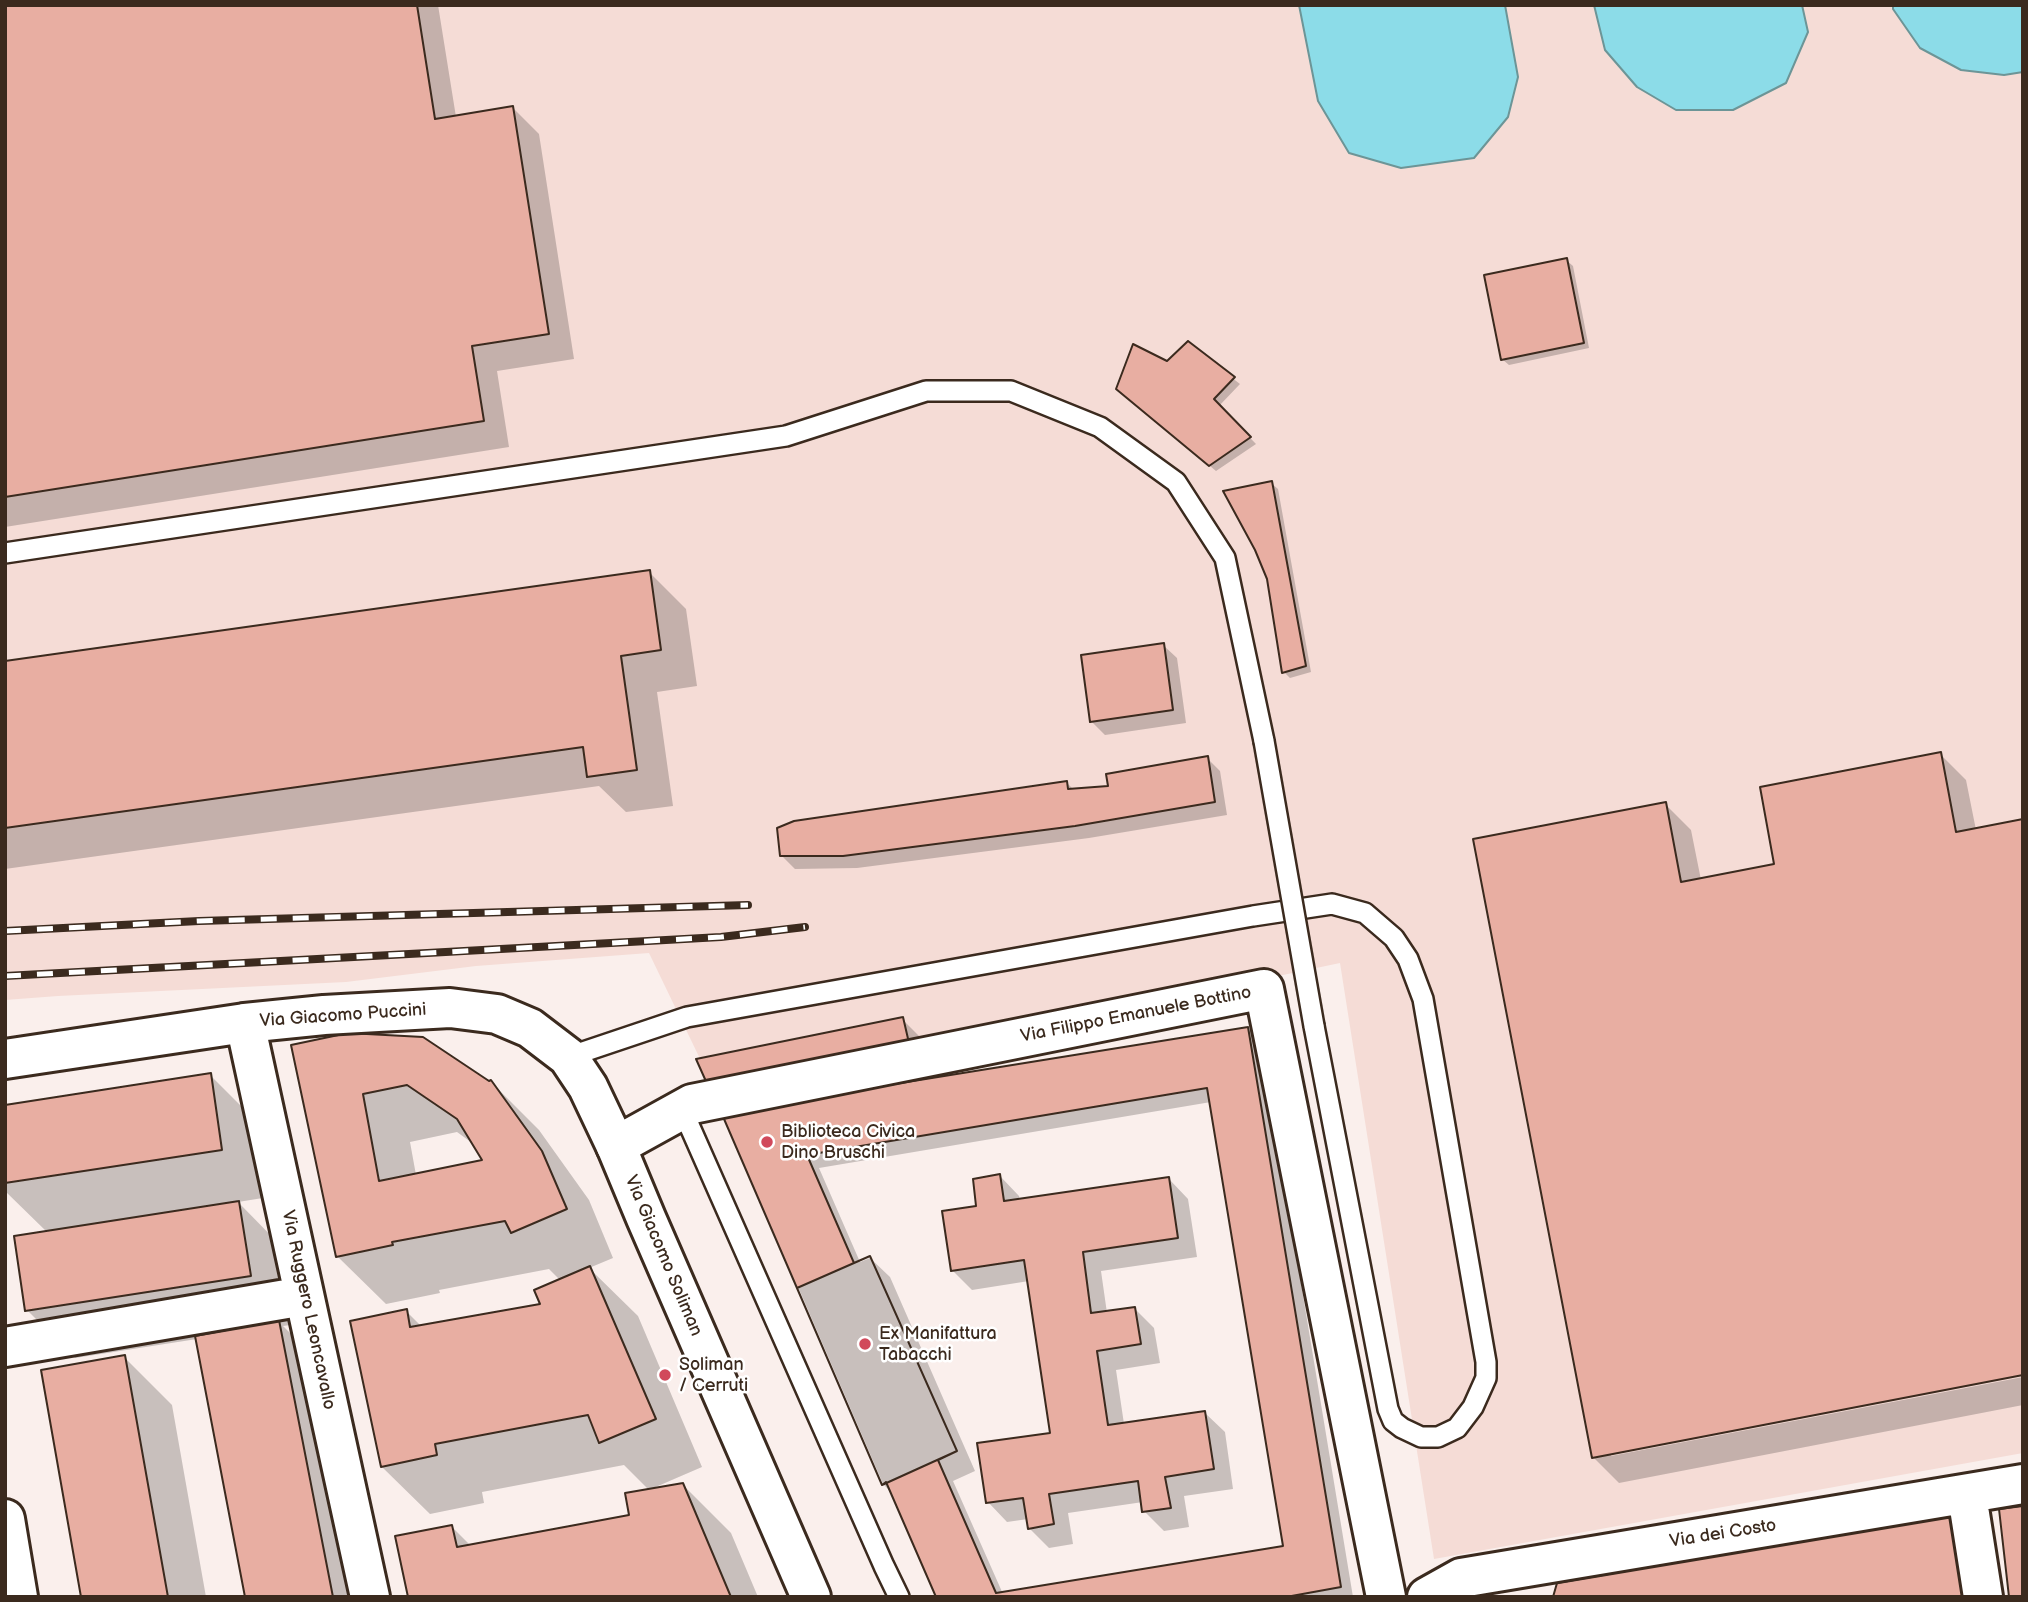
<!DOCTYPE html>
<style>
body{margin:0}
#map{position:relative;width:2028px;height:1602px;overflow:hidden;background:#faefec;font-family:"Balsamiq Sans",sans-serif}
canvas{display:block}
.frame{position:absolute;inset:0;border:7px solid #3b2a1e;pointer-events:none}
</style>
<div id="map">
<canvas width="2028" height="1602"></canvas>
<div class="frame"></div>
</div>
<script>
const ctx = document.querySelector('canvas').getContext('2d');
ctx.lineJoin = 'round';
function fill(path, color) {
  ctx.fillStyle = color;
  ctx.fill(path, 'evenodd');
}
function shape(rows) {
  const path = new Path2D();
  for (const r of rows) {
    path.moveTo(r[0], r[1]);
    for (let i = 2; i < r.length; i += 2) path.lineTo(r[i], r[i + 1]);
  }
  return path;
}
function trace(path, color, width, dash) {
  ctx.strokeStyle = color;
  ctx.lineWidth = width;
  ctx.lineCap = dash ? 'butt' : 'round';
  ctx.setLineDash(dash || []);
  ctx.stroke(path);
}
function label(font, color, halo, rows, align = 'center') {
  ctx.font = font + ' "Balsamiq Sans",sans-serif';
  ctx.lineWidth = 5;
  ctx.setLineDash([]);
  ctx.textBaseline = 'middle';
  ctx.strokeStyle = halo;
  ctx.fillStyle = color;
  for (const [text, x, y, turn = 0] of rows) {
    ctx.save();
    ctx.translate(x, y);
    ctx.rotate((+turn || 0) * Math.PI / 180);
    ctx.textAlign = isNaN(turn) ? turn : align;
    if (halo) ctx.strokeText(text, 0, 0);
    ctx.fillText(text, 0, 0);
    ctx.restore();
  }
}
const built = shape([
 [5,5,2023,5,2023,1453,1434,1559,1340,963,717,1094,649,953,476,966,346,982,58,996,5,1000]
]);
const water = shape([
 [1299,5,1505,5,1518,77,1508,117,1474,158,1401,168,1349,153,1318,101,1299,5],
 [1594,5,1802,5,1808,32,1786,83,1733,110,1676,110,1637,87,1605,50,1594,5],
 [1893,5,2023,5,2023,72,2004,75,1961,70,1920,48,1893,9,1893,5]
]);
const shadow = shape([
 [5,5,438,5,456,117,513,108,539,134,574,359,497,371,509,447,5,527],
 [1566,260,1573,266,1589,348,1509,365,1502,359],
 [1188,344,1240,384,1219,406,1256,444,1216,471,1124,394,1168,363],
 [1271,483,1278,489,1311,672,1290,678,1284,672],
 [649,572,686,609,697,686,657,692,673,806,626,812,599,786,5,869,5,663],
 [1163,645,1177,658,1186,723,1105,735,1092,722],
 [1940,754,1966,780,1976,830,1611,1453,1611,1456,2023,1377,2023,1405,1619,1483,1593,1457,1665,804,1691,830,1701,880,1776,865],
 [1207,758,1220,771,1227,815,1089,838,857,868,795,869,781,855,1067,783,1074,790,1110,788],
 [902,1019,922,1039,880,1083,851,1093,1248,1029,1261,1042,1353,1597,938,1597,892,1493,883,1484,723,1113],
 [1211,1102,1285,1547,1003,1594,953,1481,975,1471,890,1277,870,1258,860,1262,819,1168],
 [294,1047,489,1083,491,1082,539,1130,589,1200,613,1258,589,1268,638,1316,702,1467,651,1489,683,1485,731,1533,758,1597,410,1597,452,1527,471,1546,631,1517,650,1491,624,1465,482,1492,484,1503,430,1514,382,1467,406,1311,422,1327,542,1305,561,1281,549,1269,439,1290,440,1293,386,1304,338,1257],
 [457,1132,475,1145,485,1161,416,1175,410,1142],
 [210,1075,258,1123,269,1197,238,1202,286,1251,298,1324,283,1326,326,1369,370,1597,247,1597,197,1339,75,1358,27,1310,47,1232,5,1191,5,1107],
 [1000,1176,1019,1196,1020,1201,1169,1179,1188,1199,1197,1257,1101,1271,1107,1313,1134,1308,1154,1328,1160,1363,1116,1370,1124,1424,1205,1413,1225,1432,1233,1489,1184,1496,1189,1527,1164,1531,1144,1511,1143,1502,1068,1513,1073,1544,1049,1548,1029,1528,1028,1519,1007,1522,988,1502,1052,1434,1029,1281,972,1290,952,1270,978,1207],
 [124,1357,172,1405,206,1597,83,1597]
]);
const building = shape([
 [5,5,417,5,435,119,513,106,549,334,472,346,484,421,5,497,5,5],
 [1567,258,1584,343,1501,360,1484,275,1567,258],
 [1188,341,1235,377,1214,399,1251,437,1209,466,1116,389,1133,344,1167,361,1188,341],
 [1272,481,1306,666,1282,673,1267,579,1255,550,1223,491,1272,481],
 [650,570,661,650,621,656,637,770,587,777,583,747,5,828,5,661,650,570],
 [1164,643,1173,710,1090,722,1081,655,1164,643],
 [1941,752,1956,832,2023,819,2023,1375,1592,1458,1473,839,1666,802,1681,882,1774,864,1760,787,1941,752],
 [1208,756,1215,802,1075,826,843,856,780,856,777,828,794,821,1067,781,1068,789,1108,786,1106,774,1208,756],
 [903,1017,912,1056,713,1097,696,1059,903,1017],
 [1248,1027,1341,1587,1286,1597,936,1597,886,1482,882,1485,721,1112,1248,1027],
 [1207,1088,1283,1546,996,1593,938,1460,957,1451,870,1256,854,1263,807,1155,1207,1088],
 [348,1033,423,1037,489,1081,491,1080,542,1151,567,1209,511,1233,505,1221,392,1242,393,1245,336,1257,291,1045,348,1033],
 [407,1085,457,1119,482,1160,379,1181,363,1094,407,1085],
 [211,1073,222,1150,5,1183,5,1105,211,1073],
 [1000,1174,1004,1201,1169,1177,1178,1238,1083,1252,1091,1313,1135,1307,1141,1344,1097,1351,1108,1425,1205,1411,1214,1469,1165,1477,1171,1508,1142,1512,1138,1481,1049,1494,1054,1524,1028,1529,1023,1498,986,1503,977,1443,1050,1433,1024,1260,951,1271,942,1211,976,1206,973,1179,1000,1174],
 [239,1201,251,1276,25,1311,14,1236,239,1201],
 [870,1256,957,1451,882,1485,797,1288,870,1256],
 [590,1266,656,1419,599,1443,588,1415,435,1444,437,1455,381,1467,350,1321,407,1309,410,1327,540,1304,534,1290,590,1266],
 [279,1320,333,1597,245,1597,195,1336,279,1320],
 [125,1355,168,1597,81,1597,41,1370,125,1355],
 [683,1483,731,1597,408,1597,395,1536,452,1525,457,1547,629,1515,625,1493,683,1483],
 [2023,1506,2023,1597,2009,1597,1999,1509,2023,1506],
 [1959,1513,1970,1597,1553,1597,1557,1583,1959,1513]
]);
const lane = shape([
 [5,553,786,436,926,391,1011,391,1100,427,1176,482,1225,558,1264,741],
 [568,1057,687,1017,1253,916,1332,904,1365,913,1394,938,1408,959,1423,999,1486,1362,1486,1378,1473,1407,1457,1428,1438,1437,1421,1437,1402,1428,1393,1421,1388,1409,1314,1026],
 [682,1109,884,1566,899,1597]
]);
const street = shape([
 [245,1023,370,1597],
 [616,1146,692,1104,1264,989,1386,1597],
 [5,1347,304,1296],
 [1967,1495,1983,1597],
 [5,1519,18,1597],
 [1427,1597,1461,1578,2023,1484]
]);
const primary = shape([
 [5,1059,245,1023,324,1015,450,1008,497,1014,530,1028,568,1057,588,1087,616,1146,646,1218,811,1597]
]);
const rail = shape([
 [5,931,199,921,748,905],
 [5,976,721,937,805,927]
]);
const laneBridge = shape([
 [1264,741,1314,1026]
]);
const markers = [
 [767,1142,7,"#d1495b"],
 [865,1344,7,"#d1495b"],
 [665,1375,7,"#d1495b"]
];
const streetNames = [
 ["Via Filippo Emanuele Bottino",1136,1015,-11],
 ["Via Giacomo Puccini",343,1016,-4],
 ["Via Giacomo Soliman",663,1256,67],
 ["Via Ruggero Leoncavallo",308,1310,78],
 ["Via dei Costo",1723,1534,-9]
];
const poiNames = [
 ["Biblioteca Civica",781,1132],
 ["Dino Bruschi",781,1153],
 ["Ex Manifattura",879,1334],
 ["Tabacchi",879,1355],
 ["Soliman",679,1365],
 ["/ Cerruti",679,1386]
];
fill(built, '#f5dcd6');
fill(water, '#8cdce8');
trace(water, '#6c9597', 2);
fill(shadow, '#0003');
fill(building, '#e8aea2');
trace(building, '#3b2a1e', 2);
trace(lane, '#3b2a1e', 24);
trace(street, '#3b2a1e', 44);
trace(primary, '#3b2a1e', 44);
trace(lane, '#fff', 19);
trace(street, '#fff', 38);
trace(primary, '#fff', 38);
trace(rail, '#3b2a1e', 8);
trace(rail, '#fff', 5, [16]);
trace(laneBridge, '#3b2a1e', 24, []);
trace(laneBridge, '#fff', 19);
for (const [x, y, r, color] of markers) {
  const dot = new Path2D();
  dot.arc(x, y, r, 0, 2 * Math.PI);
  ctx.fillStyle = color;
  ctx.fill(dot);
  trace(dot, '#fff', 2.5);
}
label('18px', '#3b2a1e', '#fff', streetNames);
label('18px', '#3b2a1e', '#fff', poiNames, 'left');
</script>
